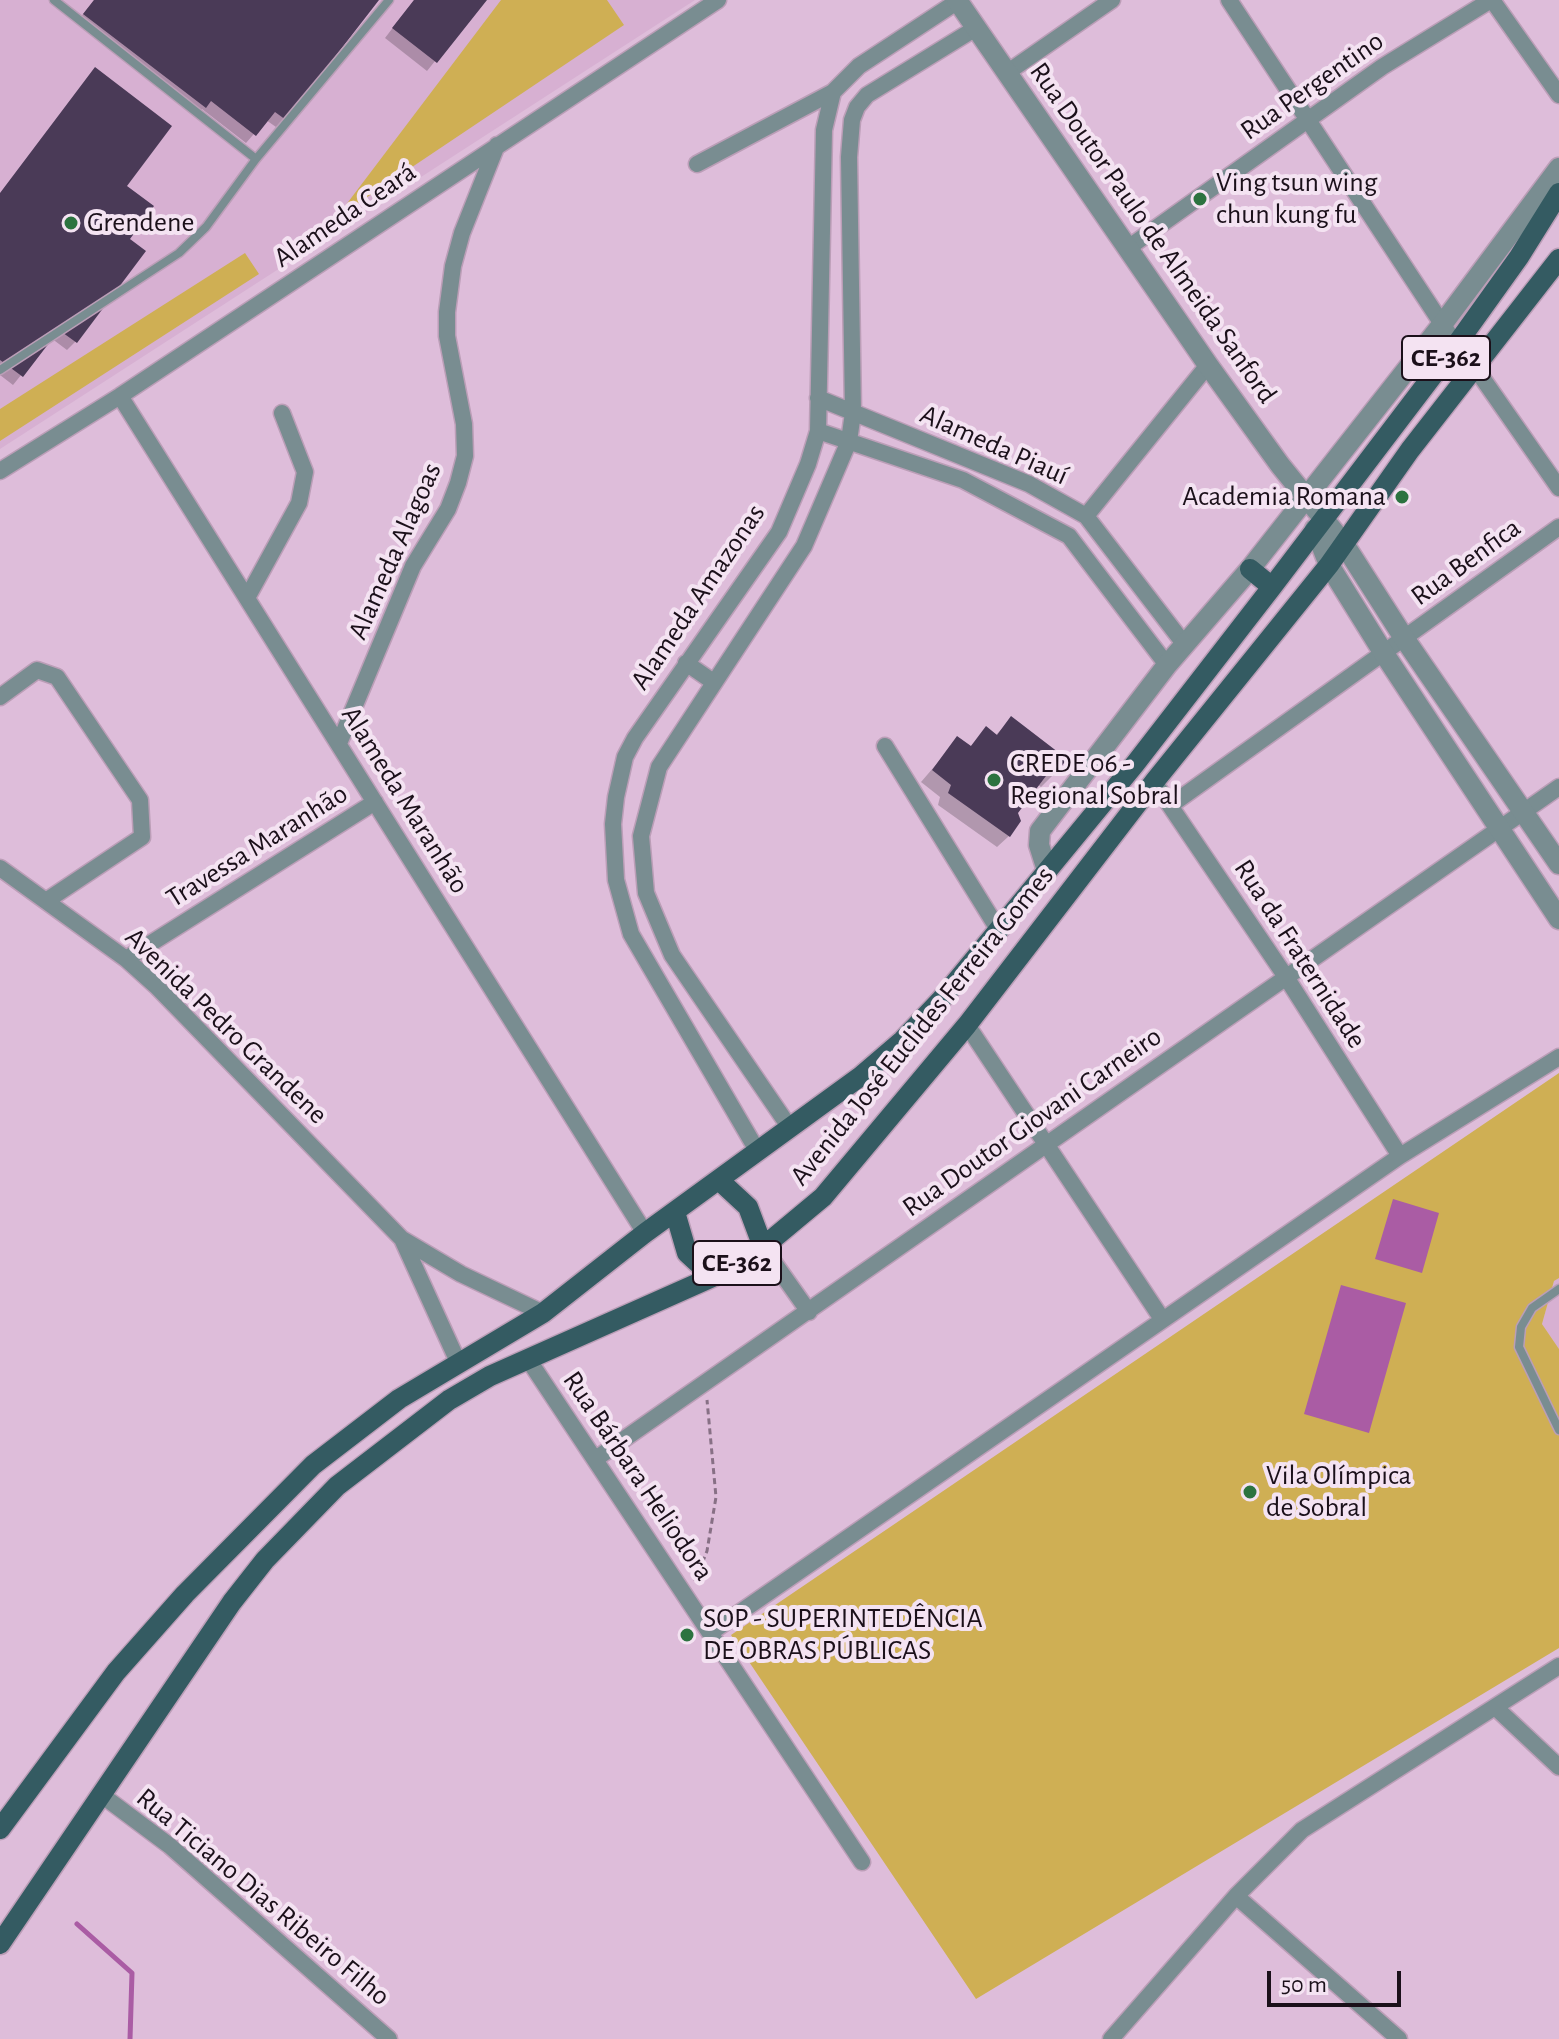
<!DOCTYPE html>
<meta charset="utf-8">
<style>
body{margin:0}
#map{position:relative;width:1559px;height:2039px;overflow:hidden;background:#debdda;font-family:"Alegreya Sans",sans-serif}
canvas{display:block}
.scale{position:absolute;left:1267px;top:1971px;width:134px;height:36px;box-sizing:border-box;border:4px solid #1b101a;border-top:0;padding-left:10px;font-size:24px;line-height:28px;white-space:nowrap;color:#1b101a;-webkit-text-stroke:6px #f4e3f2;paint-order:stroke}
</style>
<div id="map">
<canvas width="1559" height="2039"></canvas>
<div class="scale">50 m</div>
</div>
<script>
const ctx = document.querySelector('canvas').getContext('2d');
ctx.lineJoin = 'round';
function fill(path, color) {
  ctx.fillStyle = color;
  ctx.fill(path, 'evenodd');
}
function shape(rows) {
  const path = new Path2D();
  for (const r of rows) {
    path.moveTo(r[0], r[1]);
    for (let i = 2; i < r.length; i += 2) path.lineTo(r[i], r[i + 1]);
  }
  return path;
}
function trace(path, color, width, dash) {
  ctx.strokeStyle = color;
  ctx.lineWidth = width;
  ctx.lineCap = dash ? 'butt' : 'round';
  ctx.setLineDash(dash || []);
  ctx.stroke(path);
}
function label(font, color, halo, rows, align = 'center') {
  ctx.font = font + ' "Alegreya Sans",sans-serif';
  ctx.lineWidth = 8;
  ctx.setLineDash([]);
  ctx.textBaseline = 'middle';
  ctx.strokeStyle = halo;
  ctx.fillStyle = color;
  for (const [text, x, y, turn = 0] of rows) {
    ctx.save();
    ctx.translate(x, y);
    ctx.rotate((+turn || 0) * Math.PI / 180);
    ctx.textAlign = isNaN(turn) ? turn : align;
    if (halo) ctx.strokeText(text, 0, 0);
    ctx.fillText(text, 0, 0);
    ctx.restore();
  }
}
const built = shape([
 [0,0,695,0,0,449],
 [1559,1278,1559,1349,1542,1324,1554,1281]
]);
const green = shape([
 [501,0,607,0,624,25,336,218],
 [245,253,259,274,0,441,0,409],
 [1559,1073,1559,1278,1554,1281,1542,1324,1559,1349,1559,1648,976,1999,731,1635]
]);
const water = shape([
 [1393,1199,1439,1213,1422,1273,1375,1259],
 [1341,1285,1406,1303,1369,1433,1304,1414]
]);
const shadow = shape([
 [94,0,376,0,285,119,276,127,266,120,246,143,202,109,196,115,76,23],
 [414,0,484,0,427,71,385,38],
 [124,186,127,239,143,252,75,342,67,350,51,338,13,385,0,375,0,193],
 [1011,719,1053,775,1041,787,1037,784,1015,813,1009,836,997,847,938,805,940,797,921,782,958,739,969,748,986,729,995,736]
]);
const stream = shape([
 [77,1924,132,1973,130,2039]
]);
const building = shape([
 [94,0,379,0,286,120,275,112,256,136,211,101,206,108,83,14],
 [414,0,487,0,437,63,392,28],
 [95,67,172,126,127,186,154,206,130,239,146,251,77,343,59,330,23,377,0,360,0,193],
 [1011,716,1067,759,1054,776,1049,772,1018,813,1021,821,1010,837,948,793,951,785,932,770,957,736,971,746,986,726,997,735]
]);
const path = shape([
 [695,1581,707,1551,716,1497,707,1400]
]);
const service = shape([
 [54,0,256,159],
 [0,370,179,253,206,227,256,159,389,0],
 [1559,1289,1532,1308,1521,1327,1519,1347,1559,1430]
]);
const minor = shape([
 [1229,0,1456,345],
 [1492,0,1559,95],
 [1008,72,1112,0],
 [697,164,833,92],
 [1128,248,1382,67,1491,0],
 [1476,369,1559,488],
 [120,396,645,1233],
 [818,398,1029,484,1086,516,1185,645],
 [818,431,963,480,1069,536,1167,665],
 [0,471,120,396,718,0],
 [1086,516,1208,365],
 [247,598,299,503,305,472,282,413],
 [686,663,712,681],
 [0,697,37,670,57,677,140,800,142,837,46,901],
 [340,741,413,566,448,509,458,483,465,456,464,424,447,336,447,312,453,266,462,233,497,145],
 [885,746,998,929],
 [1154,782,1286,977,1400,1156],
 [1171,805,1559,527],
 [0,868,126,959,156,986,402,1239,461,1274,543,1313],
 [126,959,375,802],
 [967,1025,1162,1319],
 [790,1128,672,955,646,893,641,836,659,767,804,546,849,441,853,413,849,157,852,120,857,107,867,95,976,28],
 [758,1152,631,934,616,880,613,824,616,797,625,757,635,738,779,532,808,464,818,431,824,130,833,92,859,66,958,1],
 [402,1239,459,1364],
 [763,1247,809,1312],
 [528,1359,862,1862],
 [597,1458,1559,787],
 [710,1633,1400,1156,1559,1057],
 [1495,1707,1559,1767],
 [103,1796,170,1846,389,2039],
 [1236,1896,1399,2039],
 [1111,2039,1236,1896,1302,1830,1559,1666]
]);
const tertiary = shape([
 [957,0,1208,365,1280,465,1344,544,1404,638,1559,864],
 [1315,529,1329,565,1383,652,1559,919],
 [1046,867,1039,845,1040,831,1167,665,1250,569,1441,326,1559,168]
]);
const primary = shape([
 [1250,569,1272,587],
 [720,1181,748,1207,763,1247],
 [675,1212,687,1253,700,1265,719,1274],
 [0,1829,116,1672,185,1594,313,1465,399,1399,543,1313,645,1233,861,1076,903,1040,940,1001,1135,764,1272,587,1456,345,1519,257,1559,193],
 [0,1944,232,1602,265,1560,337,1486,449,1400,490,1376,719,1274,763,1247,823,1197,967,1025,1154,782,1329,565,1410,450,1559,259]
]);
const markers = [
 [1200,199,8,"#2c7340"],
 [71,223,8,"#2c7340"],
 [1402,497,8,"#2c7340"],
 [994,780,8,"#2c7340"],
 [1250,1492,8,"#2c7340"],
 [687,1635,8,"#2c7340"]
];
const shields = [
 [1446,358,88],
 [737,1263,88]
];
const shieldNames = [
 ["CE-362",1446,358],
 ["CE-362",737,1263]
];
const streetNames = [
 ["Rua Pergentino",1312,86,-35],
 ["Alameda Ceará",345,215,-34],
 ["Rua Doutor Paulo de Almeida Sanford",1153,233,55],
 ["Alameda Piauí",994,445,24],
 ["Alameda Alagoas",395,551,-66],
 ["Rua Benfica",1466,562,-36],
 ["Alameda Amazonas",698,597,-56],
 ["Alameda Maranhão",405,800,58],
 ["Travessa Maranhão",257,846,-32],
 ["Rua da Fraternidade",1300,954,57],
 ["Avenida Pedro Grandene",226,1026,44],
 ["Avenida José Euclides Ferreira Gomes",922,1026,-51],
 ["Rua Doutor Giovani Carneiro",1032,1122,-35],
 ["Rua Bárbara Heliodora",638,1476,56],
 ["Rua Ticiano Dias Ribeiro Filho",263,1897,40]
];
const poiNames = [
 ["Ving tsun wing",1216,183],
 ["chun kung fu",1216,215],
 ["Grendene",87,223],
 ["Academia Romana",1386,497,"right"],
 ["CREDE 06 -",1010,764],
 ["Regional Sobral",1010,796],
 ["Vila Olímpica",1266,1476],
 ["de Sobral",1266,1508],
 ["SOP - SUPERINTEDÊNCIA",703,1619],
 ["DE OBRAS PÚBLICAS",703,1651]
];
fill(built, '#d7b0d2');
fill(green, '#cfaf54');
fill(water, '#aa5ca4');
fill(shadow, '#0003');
trace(stream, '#aa5ca4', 5);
fill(building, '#4a3a57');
trace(service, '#bb9eb7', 11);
trace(minor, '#bb9eb7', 19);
trace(tertiary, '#bb9eb7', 23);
trace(primary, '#bb9eb7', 23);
trace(path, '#877085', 3, [6, 4]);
trace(service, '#798d91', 8);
trace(minor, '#798d91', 16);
trace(tertiary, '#798d91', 20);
trace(primary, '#345b62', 20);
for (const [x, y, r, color] of markers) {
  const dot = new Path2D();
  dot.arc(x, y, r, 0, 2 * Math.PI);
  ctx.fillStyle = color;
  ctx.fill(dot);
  trace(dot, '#f4e3f2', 3);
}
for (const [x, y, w] of shields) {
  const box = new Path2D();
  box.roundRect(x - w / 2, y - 22, w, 44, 6);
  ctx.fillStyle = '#f4e3f2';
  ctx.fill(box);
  trace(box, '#1b101a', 2);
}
label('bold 26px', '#1b101a', null, shieldNames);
label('28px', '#1b101a', '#f4e3f2', streetNames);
label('28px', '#1b101a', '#f4e3f2', poiNames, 'left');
</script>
